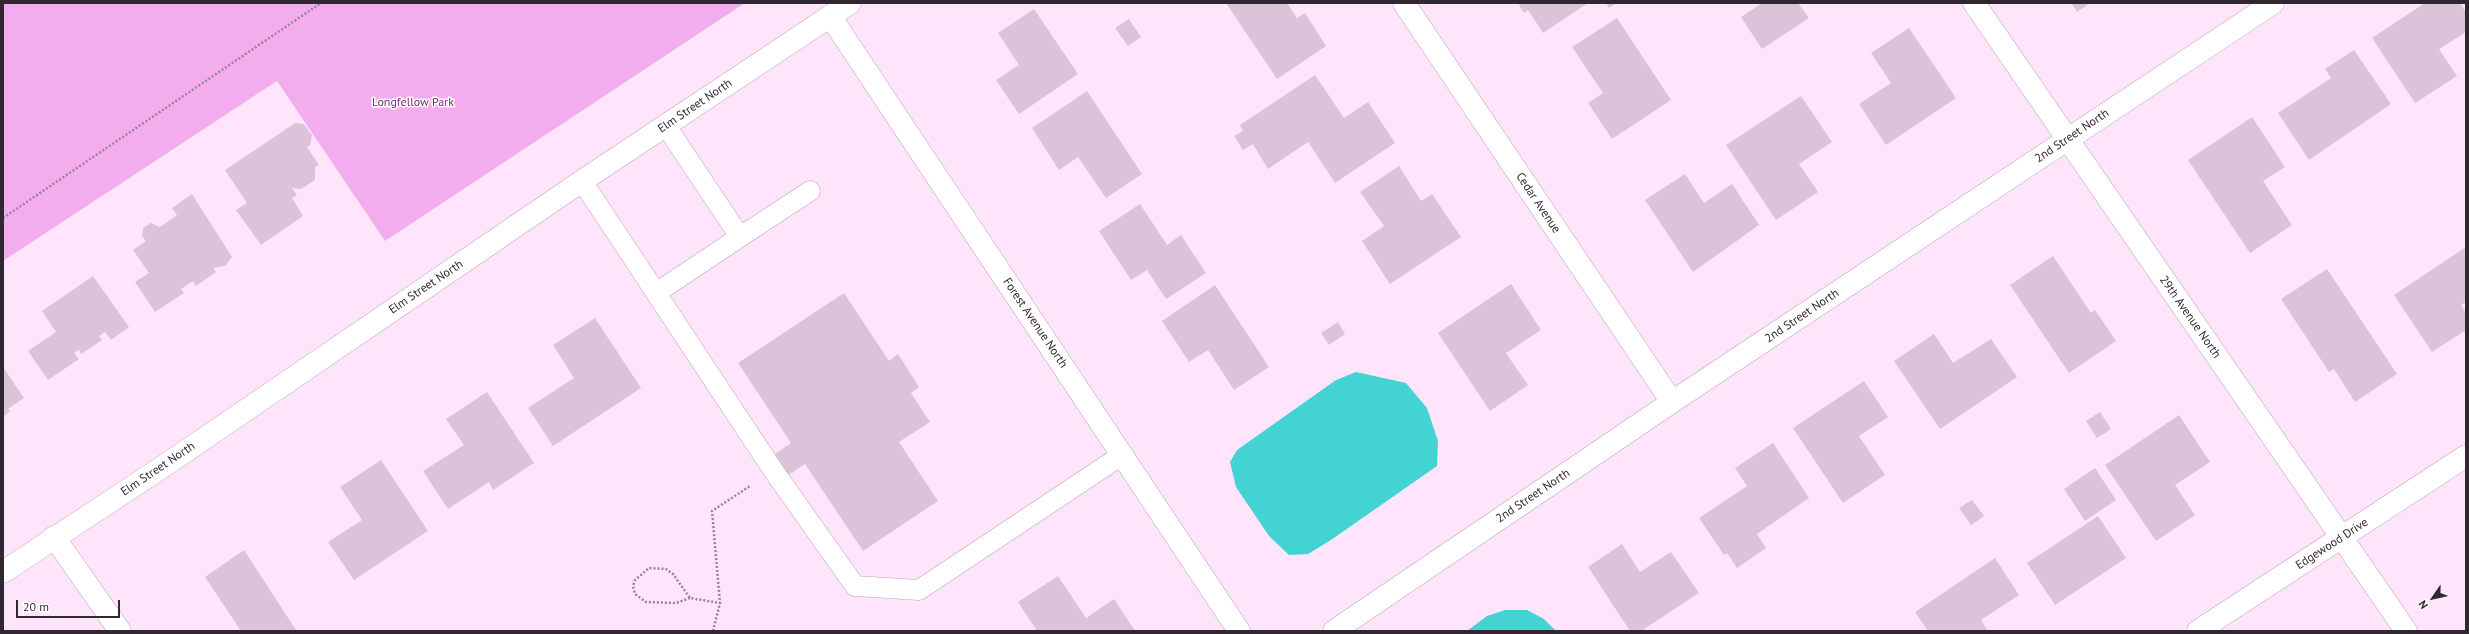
<!DOCTYPE html>
<style>
body{margin:0}
#map{position:relative;width:2469px;height:634px;overflow:hidden;background:#ffe5fc;font-family:"PT Sans",sans-serif}
canvas{display:block}
.frame{position:absolute;inset:0;border:4px solid #312730;pointer-events:none}
.north{position:absolute;left:2413px;top:578px;width:40px;height:40px;-webkit-text-stroke:3px #fff;paint-order:stroke;rotate:236deg;font-size:11px;font-weight:700;line-height:16px;text-align:center;color:#312730}
.north::after{content:'';display:block;margin:auto;width:14px;height:18px;background:#312730;clip-path:polygon(50% 0,100% 100%,50% 72%,0 100%)}
.scale{position:absolute;left:16px;top:600px;width:104px;height:18px;box-sizing:border-box;border:2px solid #312730;border-top:0;padding-left:5px;font-size:12px;line-height:14px;white-space:nowrap;color:#312730;-webkit-text-stroke:3px #fff;paint-order:stroke}
</style>
<div id="map">
<canvas width="2469" height="634"></canvas>
<div class="frame"></div>
<div class="north">N</div>
<div class="scale">20 m</div>
</div>
<script>
const ctx = document.querySelector('canvas').getContext('2d');
ctx.lineJoin = 'round';
function fill(path, color) {
  ctx.fillStyle = color;
  ctx.fill(path, 'evenodd');
}
function shape(rows) {
  const path = new Path2D();
  for (const r of rows) {
    path.moveTo(r[0], r[1]);
    for (let i = 2; i < r.length; i += 2) path.lineTo(r[i], r[i + 1]);
  }
  return path;
}
function trace(path, color, width, dash) {
  ctx.strokeStyle = color;
  ctx.lineWidth = width;
  ctx.lineCap = dash ? 'butt' : 'round';
  ctx.setLineDash(dash || []);
  ctx.stroke(path);
}
function label(font, color, halo, rows, align = 'center') {
  ctx.font = font + ' "PT Sans",sans-serif';
  ctx.lineWidth = 3;
  ctx.setLineDash([]);
  ctx.textBaseline = 'middle';
  ctx.strokeStyle = halo;
  ctx.fillStyle = color;
  for (const [text, x, y, turn = 0] of rows) {
    ctx.save();
    ctx.translate(x, y);
    ctx.rotate((+turn || 0) * Math.PI / 180);
    ctx.textAlign = isNaN(turn) ? turn : align;
    if (halo) ctx.strokeText(text, 0, 0);
    ctx.fillText(text, 0, 0);
    ctx.restore();
  }
}
const green = shape([
 [3,3,745,3,385,241,277,81,3,261]
]);
const water = shape([
 [1356,372,1406,383,1427,408,1438,441,1437,466,1331,540,1308,554,1289,555,1269,536,1236,487,1230,462,1237,450,1336,380],
 [1505,610,1527,610,1544,619,1556,631,1467,631,1487,616]
]);
const building = shape([
 [1226,3,1287,3,1297,18,1305,13,1326,46,1277,79],
 [1518,3,1588,3,1543,33,1528,10,1524,13],
 [1606,3,1616,3,1609,8],
 [1762,3,1798,3,1809,18,1762,49,1741,17],
 [2071,3,2090,3,2077,12],
 [2425,3,2460,3,2466,12,2466,32,2439,49,2457,76,2415,103,2372,38],
 [1034,9,1078,74,1019,114,996,80,1019,65,998,33],
 [1617,18,1671,100,1612,139,1588,103,1603,93,1572,47],
 [1129,19,1141,37,1128,46,1115,28],
 [1909,28,1956,98,1886,145,1859,104,1891,83,1871,53],
 [2354,50,2391,104,2309,160,2278,113,2331,78,2325,69],
 [1315,75,1344,118,1368,102,1395,143,1335,183,1308,142,1268,169,1253,144,1243,150,1234,136,1243,131,1240,125],
 [1087,91,1142,174,1106,198,1078,157,1059,170,1032,128],
 [1801,96,1832,142,1799,164,1818,192,1776,220,1726,145],
 [2252,117,2285,167,2263,181,2292,225,2250,253,2188,160],
 [295,123,304,124,312,135,310,145,307,147,319,165,315,167,315,180,301,189,292,188,297,195,292,198,303,216,261,245,236,210,247,203,225,170],
 [1399,166,1421,201,1432,194,1461,237,1390,284,1362,241,1384,226,1360,192],
 [1685,174,1704,203,1732,184,1759,225,1693,272,1645,200],
 [192,194,232,257,225,266,213,268,216,272,196,286,193,281,181,289,184,293,155,312,135,282,149,273,133,250,146,241,142,236,143,228,151,223,160,227,177,215,172,208],
 [1140,204,1167,245,1181,235,1206,273,1166,299,1147,270,1131,280,1099,231],
 [2466,247,2466,302,2461,305,2466,313,2466,330,2432,352,2394,295],
 [2053,256,2091,313,2095,310,2116,341,2069,373,2010,285],
 [2327,269,2397,374,2355,402,2334,369,2329,372,2281,299],
 [93,276,129,327,111,340,105,332,99,336,102,340,81,354,79,350,74,353,79,359,48,380,28,351,56,332,42,311],
 [1511,284,1541,330,1506,353,1528,385,1490,411,1438,333],
 [1215,285,1269,367,1234,390,1208,350,1189,362,1162,321],
 [844,293,889,361,898,354,919,387,911,393,930,422,899,442,938,501,863,551,805,464,788,475,775,454,791,443,738,363],
 [595,318,641,388,553,446,528,408,574,378,553,345],
 [1338,322,1345,334,1329,345,1321,333],
 [1934,334,1953,363,1991,339,2017,377,1940,429,1894,361],
 [3,367,24,398,8,409,10,411,3,417],
 [1864,381,1888,417,1859,436,1885,475,1843,503,1793,428],
 [487,392,534,463,493,490,489,482,448,509,423,471,464,445,446,419],
 [2100,412,2111,429,2097,438,2086,421],
 [2179,415,2210,462,2175,485,2195,515,2156,541,2105,465],
 [1773,443,1809,498,1757,534,1766,548,1737,568,1727,553,1724,555,1699,518,1747,486,1735,468],
 [381,460,428,531,354,580,328,542,362,520,340,487],
 [2095,468,2116,500,2085,521,2064,489],
 [1972,500,1984,516,1971,525,1959,508],
 [2098,516,2126,558,2055,605,2027,563],
 [1622,544,1640,572,1671,552,1699,593,1641,631,1630,631,1588,567],
 [244,550,296,630,294,631,241,631,205,577],
 [1995,558,2019,595,1981,620,1988,631,1928,631,1915,612],
 [1058,576,1086,618,1114,599,1135,631,1037,631,1018,602]
]);
const path = shape([
 [3,218,321,3],
 [690,598,676,603,646,602,635,594,633,586,635,580,649,568,666,569,673,574,690,598,720,603],
 [713,631,720,603,712,511,750,486]
]);
const service = shape([
 [582,181,773,470,855,586,919,590,1122,455],
 [740,237,810,191],
 [656,293,740,237,666,126]
]);
const minor = shape([
 [1404,3,1672,402],
 [1974,3,2406,631],
 [830,16,1239,631],
 [54,537,120,631],
 [1334,631,1672,402,2273,3],
 [2198,631,2466,456]
]);
const tertiary = shape([
 [3,572,161,468,582,181,850,3]
]);
const parkNames = [
 ["Longfellow Park",413,103]
];
const streetNames = [
 ["Elm Street North",695,106,-34],
 ["2nd Street North",2072,136,-34],
 ["Cedar Avenue",1538,203,56],
 ["Elm Street North",426,287,-34],
 ["2nd Street North",1802,316,-34],
 ["29th Avenue North",2190,317,55],
 ["Forest Avenue North",1035,323,56],
 ["Elm Street North",158,469,-34],
 ["2nd Street North",1533,496,-34],
 ["Edgewood Drive",2332,544,-33]
];
fill(green, '#f3adee');
fill(water, '#43d3d3');
fill(building, '#ddc3da');
trace(service, '#b9a1b7', 21);
trace(minor, '#b9a1b7', 23);
trace(tertiary, '#b9a1b7', 23);
trace(path, '#968594', 2.5, [2, 2]);
trace(service, '#fff', 20);
trace(minor, '#fff', 22);
trace(tertiary, '#fff', 22);
label('12px', '#7b2978', '#fff', parkNames);
label('12px', '#312730', '#fff', streetNames);
</script>
